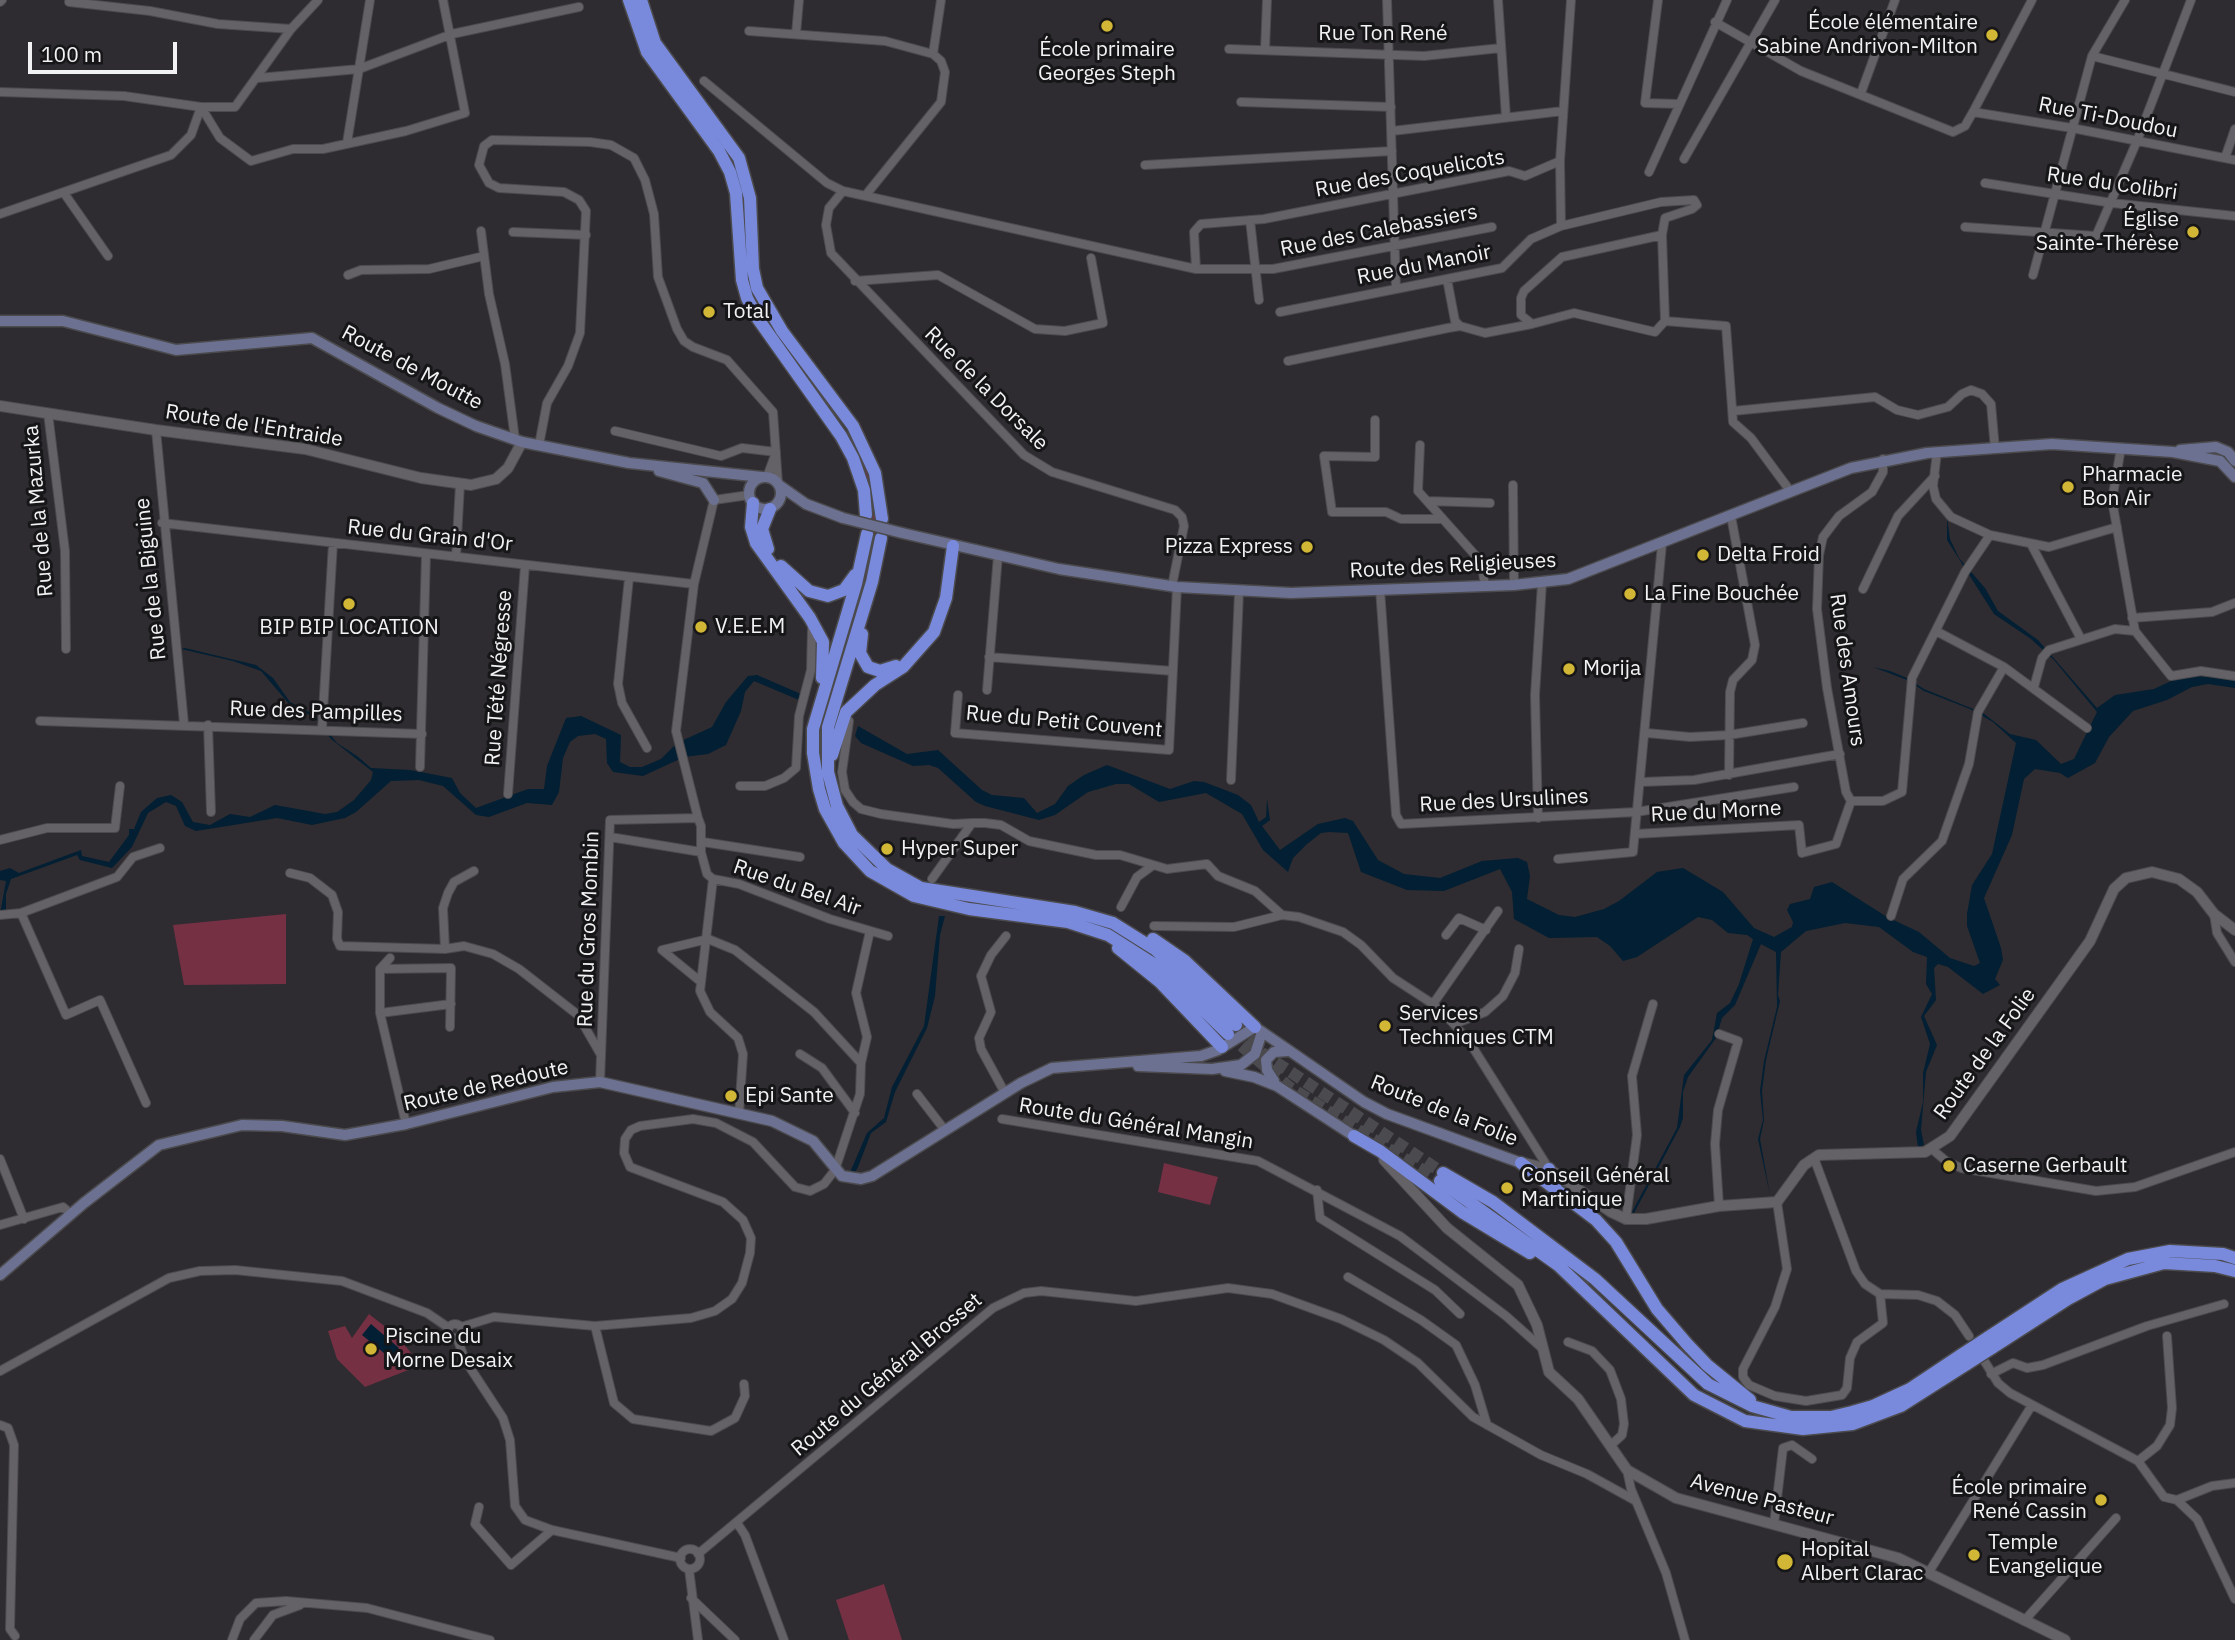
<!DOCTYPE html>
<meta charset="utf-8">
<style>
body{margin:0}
#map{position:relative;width:2235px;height:1640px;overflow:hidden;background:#2e2c31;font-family:"IBM Plex Sans",sans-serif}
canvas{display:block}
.scale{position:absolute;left:28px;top:42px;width:149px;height:32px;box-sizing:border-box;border:4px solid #f2f1f3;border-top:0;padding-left:9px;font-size:21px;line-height:24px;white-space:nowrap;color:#f2f1f3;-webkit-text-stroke:5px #161517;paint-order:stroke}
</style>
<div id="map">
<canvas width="2235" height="1640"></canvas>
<div class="scale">100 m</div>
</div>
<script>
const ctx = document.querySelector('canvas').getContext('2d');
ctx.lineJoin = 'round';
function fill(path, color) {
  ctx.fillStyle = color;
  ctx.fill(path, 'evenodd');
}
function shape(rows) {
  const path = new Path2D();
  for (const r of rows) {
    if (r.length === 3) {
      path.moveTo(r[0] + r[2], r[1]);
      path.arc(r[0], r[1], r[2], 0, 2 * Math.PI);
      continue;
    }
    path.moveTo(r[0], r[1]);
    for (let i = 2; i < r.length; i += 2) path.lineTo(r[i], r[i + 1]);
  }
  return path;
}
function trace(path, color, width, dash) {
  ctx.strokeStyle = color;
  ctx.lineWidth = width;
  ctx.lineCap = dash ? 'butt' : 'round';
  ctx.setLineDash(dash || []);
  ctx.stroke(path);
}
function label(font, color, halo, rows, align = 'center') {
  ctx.font = font + ' "IBM Plex Sans",sans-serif';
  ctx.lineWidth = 6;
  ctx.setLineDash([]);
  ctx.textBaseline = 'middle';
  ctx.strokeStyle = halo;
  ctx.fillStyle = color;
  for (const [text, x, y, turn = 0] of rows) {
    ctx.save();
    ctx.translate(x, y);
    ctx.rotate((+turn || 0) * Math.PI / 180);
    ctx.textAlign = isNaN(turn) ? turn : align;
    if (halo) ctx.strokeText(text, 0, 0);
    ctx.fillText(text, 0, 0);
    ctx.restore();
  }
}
const green = shape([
 [657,56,721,139,738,168,744,197,753,290,764,314,862,454,873,488,876,516,874,551,859,598,870,538,869,493,766,321,752,293,747,270,742,196,735,169],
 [286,914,286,984,184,985,173,925],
 [1164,1163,1218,1177,1210,1205,1158,1192],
 [369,1314,397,1336,421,1365,365,1387,337,1359,328,1331,345,1326,352,1338],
 [884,1584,902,1640,849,1640,836,1600]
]);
const water = shape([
 [1947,517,1950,539,1959,558,1985,588,1998,611,2038,640,2097,708,2115,695,2154,689,2184,675,2235,679,2235,688,2208,684,2192,687,2167,700,2133,711,2109,737,2095,763,2068,778,2060,773,2035,769,2024,779,2012,835,1984,898,2001,948,2003,960,1995,979,2000,985,1983,994,1948,967,1938,964,1934,968,1936,1000,1924,1016,1937,1045,1926,1072,1921,1130,1924,1145,1918,1147,1916,1132,1923,1102,1923,1073,1930,1044,1921,1017,1932,994,1926,984,1927,957,1913,952,1879,927,1845,923,1806,931,1781,952,1778,995,1780,1001,1766,1060,1762,1091,1764,1120,1760,1139,1770,1195,1758,1139,1763,1120,1760,1091,1764,1061,1777,1007,1776,952,1761,944,1735,1005,1722,1018,1716,1038,1688,1077,1683,1092,1683,1118,1680,1127,1634,1213,1632,1212,1677,1128,1684,1075,1712,1040,1717,1013,1730,1003,1739,984,1753,939,1747,935,1728,933,1712,920,1698,917,1637,957,1623,961,1610,946,1597,937,1549,938,1514,919,1512,892,1500,869,1444,891,1407,890,1361,872,1348,833,1329,832,1321,833,1307,844,1293,858,1288,872,1263,850,1242,814,1206,793,1159,802,1129,784,1116,784,1088,792,1055,815,1039,820,985,806,976,802,938,768,929,765,913,766,861,743,855,736,858,726,907,754,938,750,982,790,992,795,1024,798,1037,813,1055,804,1068,786,1084,775,1107,765,1170,789,1194,781,1204,782,1238,795,1251,805,1259,822,1266,817,1267,799,1270,820,1262,826,1280,850,1318,824,1345,818,1353,821,1378,860,1404,874,1440,878,1482,861,1518,858,1527,862,1530,876,1527,899,1559,915,1575,917,1604,909,1619,901,1657,872,1683,868,1723,892,1754,928,1774,937,1792,927,1793,922,1787,910,1790,904,1810,899,1814,887,1832,882,1887,917,1919,932,1950,958,1974,966,1980,963,1967,926,1967,914,1972,885,1992,854,2016,743,1993,722,1970,709,1924,691,1907,680,1873,667,1890,671,1907,678,1924,689,1983,713,2010,734,2036,740,2061,764,2074,759,2097,712,2054,660,2031,639,1994,614,1947,540],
 [185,648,256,665,273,678,290,702,313,714,337,743,357,756,371,768,410,770,452,778,460,793,476,808,528,789,544,789,547,766,566,718,581,716,621,735,620,762,630,767,642,767,661,759,677,743,712,727,726,702,748,676,757,675,801,694,799,700,754,681,745,692,741,711,726,745,708,754,684,757,643,776,613,772,607,763,606,739,595,734,578,736,570,742,563,758,559,792,552,805,527,803,489,817,476,815,443,786,419,780,391,781,356,812,345,818,312,825,277,818,196,831,185,826,176,806,166,802,148,813,132,847,112,868,80,860,77,855,11,879,6,894,6,913,0,914,6,881,0,880,0,871,10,868,19,873,81,850,82,856,109,862,129,835,129,829,134,829,141,812,157,798,171,795,182,802,193,822,210,825,230,814,250,817,275,805,325,814,337,812,354,800,371,780,373,772,331,739,314,717,290,705,261,671,233,661,181,649],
 [939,916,945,916,940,935,935,996,927,1028,895,1092,886,1122,871,1133,858,1167,852,1178,848,1177,867,1133,884,1118,892,1087,924,1026],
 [371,1324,399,1348,390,1358,362,1335]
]);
const trunkTunnel = shape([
 [1236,1026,1262,1053,1443,1173],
 [1228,1034,1289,1087,1440,1181]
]);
const minor = shape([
 [1387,0,1396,289],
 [1498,0,1506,117],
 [1658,0,1645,103,1679,104],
 [0,2,2,0],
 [69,2,150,11,218,24,291,29],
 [1715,22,1801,71,1953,132,1965,126,1973,112,2032,0],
 [749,31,885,41,933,54,941,61,945,72,941,102,865,196],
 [796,34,799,0],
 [1229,49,1424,56,1501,48],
 [1265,50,1267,0],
 [933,54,941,0],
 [2092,56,2235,92],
 [258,78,359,69,452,34,579,7],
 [704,81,827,183,843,191,1196,269,1273,269,1492,227],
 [0,92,124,96,201,107,235,107,291,29,318,0],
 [1861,93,1895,0],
 [1241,102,1391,107],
 [201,107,220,138,251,161,293,149,323,149,406,131,465,113,443,0],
 [1973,112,2072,128,2235,160],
 [1392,131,1563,111],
 [347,143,370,0],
 [2225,158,2235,129],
 [1684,159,1775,0],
 [1145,165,1392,151],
 [1649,172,1727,0],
 [1985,183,2112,203,2235,216],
 [843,191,829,208,826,225,831,253,1024,455,1052,472,1175,510,1182,517,1184,526,1172,586],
 [64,193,108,256],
 [0,214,171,155,191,135,201,107],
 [1250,220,1259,300],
 [1561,226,1560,161,1571,0],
 [1965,227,2096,236,2137,141,2191,0],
 [481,231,489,294,505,364,515,439],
 [513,232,586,235],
 [1662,235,1665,321,1655,332,1574,313,1532,324,1521,315,1521,298,1524,291,1562,257,1662,235],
 [1196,269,1194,232,1201,224,1264,219,1509,171,1525,176,1560,161],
 [348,275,361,270,429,269,484,256],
 [2033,275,2092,56,2125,0],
 [1447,279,1455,321,1460,326],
 [855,281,938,275,1035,329,1065,331,1103,323,1091,258],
 [1280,312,1502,268,1531,239,1561,226,1661,202,1694,200,1697,205,1692,209,1665,218,1662,235],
 [1665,321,1726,326,1733,422,1751,438,1791,492],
 [1288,361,1448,328,1460,326,1485,333,1532,324],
 [1733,411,1875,397,1897,410,1918,415,1948,407,1962,394,1971,390,1982,394,1991,404,1995,449],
 [48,413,65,551,66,649],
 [1375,420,1375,457,1324,456,1332,512,1386,512,1401,519,1443,519],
 [156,430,184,724],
 [615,431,721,456,742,448,776,452],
 [539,445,547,403,568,366,580,333,586,211,579,200,564,192,499,188,489,183,479,165,484,146,492,140,590,142,611,145,634,158,645,180,654,214,658,277,677,329,684,341,693,347,727,360,773,412,778,483],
 [1420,445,1418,491,1475,555,1482,566,1485,586],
 [2121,448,2112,500,2135,631,2171,676,2201,671,2235,676],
 [1937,452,1933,486,1936,499,1951,517,1990,535,2049,547,2117,527],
 [767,477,774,458],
 [1513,485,1514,585],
 [1427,501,1490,503],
 [162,523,694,584],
 [2031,544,2081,639],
 [456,557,460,484],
 [629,578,618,684,622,703,647,748],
 [1380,589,1396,815,1401,824,1636,812,1794,787],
 [1863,589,1898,516,1935,476],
 [2132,618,2212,612,2235,603],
 [1936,631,2004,667,2087,728],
 [989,657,1173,671],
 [2034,687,2042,658,2049,650,2115,629,2135,631],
 [987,690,998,555],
 [958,695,955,733,1169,750,1177,587],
 [40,721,422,734],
 [849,721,842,772,845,790,853,802,861,809,881,814,953,824,972,823],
 [208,725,211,812],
 [322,729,333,543],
 [1647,733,1690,737,1729,735,1803,723],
 [420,767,426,554],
 [1729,775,1730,692,1733,680,1752,660,1755,645,1731,516],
 [1231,780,1239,592],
 [1641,782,1694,780,1840,754],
 [740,786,765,786,784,778,796,768,799,716,811,670,812,628],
 [508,794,525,565],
 [1851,801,1883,801,1902,792,1912,678,1965,572,1990,535],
 [698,818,676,731,694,584,714,500,749,495],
 [1538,818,1535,695,1542,583],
 [1635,834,1799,825,1802,853,1836,844,1851,801,1846,792,1827,688,1817,609,1819,555,1823,537,1839,516,1872,492,1883,472,1883,459],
 [610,837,701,852],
 [0,840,47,828,115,828,120,786],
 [703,842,800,857],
 [1558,859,1633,852,1662,544],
 [290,873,310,878,332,895,338,912,337,939,340,946,445,949,464,946,493,954,519,969,578,1015,601,1055],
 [713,879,700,991,710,1012,738,1038,743,1054,739,1114],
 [713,879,739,884,830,919,888,936],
 [932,879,972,823,985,823,1001,825,1029,841,1096,855,1120,855,1167,869,1207,864,1218,876,1255,891,1282,915],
 [1121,907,1137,877,1152,866],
 [21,913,66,1015,100,1000,146,1103],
 [2214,914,2217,933,2235,962],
 [0,915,21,913,117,877,133,857,160,848],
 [1891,916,1903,879,1942,841,1969,764,1978,712,2004,667],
 [1154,926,1234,927,1282,915,1299,917,1343,932,1361,945,1393,978,1433,1004,1454,1024,1472,1046,1549,1169],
 [1446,935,1459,918,1486,930],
 [445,949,443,908,448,893,454,882,474,871],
 [390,958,380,969,380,1013,406,1124],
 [380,969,451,968,450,1027],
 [701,982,662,950,708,939,735,950,814,1012,861,1063],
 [1433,1004,1498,911],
 [380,1013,451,1004],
 [1454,1024,1485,1012,1503,996,1515,973,1519,949],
 [800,1054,822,1068,855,1113],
 [600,1082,610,820,698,818,701,826,701,852,707,874,713,879],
 [1005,1093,981,1049,979,1038,991,1012,981,976,991,955,1006,936],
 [917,1094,944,1129],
 [1002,1119,1258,1161,1400,1236,1506,1316,1543,1349],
 [1933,1150,1946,1161,1961,1168,2096,1191,2135,1187,2235,1152],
 [1814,1158,1856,1271,1865,1284,1880,1294,1918,1295,1937,1301,1955,1315,1969,1336],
 [0,1159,24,1219],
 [1317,1190,1320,1218,1435,1290,1460,1314],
 [1777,1202,1787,1269,1775,1307,1743,1369,1743,1377,1749,1385,1775,1396,1806,1401,1842,1395,1847,1388,1850,1358,1857,1342,1883,1323,1880,1294],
 [1719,1206,1715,1144,1718,1110,1738,1041,1719,1034],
 [1626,1219,1637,1135,1632,1076,1653,1004],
 [0,1225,63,1207,71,1214],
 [1348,1277,1421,1320,1456,1345,1475,1385,1487,1425],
 [455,1331,7],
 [595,1326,614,1403,633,1419,711,1431,735,1418,745,1396,744,1384],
 [461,1327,494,1317,595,1326,691,1318,715,1311,732,1299,742,1283,750,1253,751,1238,743,1220,723,1202,630,1167,624,1153,625,1139,631,1130,640,1126,693,1119,716,1123,753,1142,795,1187,810,1191,824,1184,835,1170,860,1094,861,1063,867,1037,856,993,870,931],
 [457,1338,465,1360,503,1418,510,1440,515,1506,525,1520,552,1530,681,1558],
 [1568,1342,1592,1351,1610,1370,1621,1399,1624,1424,1622,1435,1610,1446],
 [1985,1362,1998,1383,2010,1393,2138,1461,2164,1497,2177,1500,2197,1519,2235,1599],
 [0,1371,169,1278,200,1271,235,1270,342,1281,427,1313,449,1328],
 [1991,1374,2013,1363,2027,1368,2043,1365,2147,1326,2224,1304],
 [0,1425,8,1428,14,1445,10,1629,15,1636],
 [2138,1461,2157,1446,2170,1425,2172,1408,2167,1336],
 [1627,1470,1631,1489,1666,1573,1685,1640],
 [2177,1500,2212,1486,2235,1483],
 [479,1507,475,1524,511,1565,552,1530],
 [737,1523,745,1535,784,1640],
 [1774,1524,1783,1448,1792,1445,1812,1459],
 [690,1559,10],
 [698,1554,993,1308,1024,1293,1041,1291,1136,1301,1228,1288,1272,1294,1341,1319,1384,1340,1418,1363,1473,1417,1541,1455,1587,1474,1636,1501],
 [689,1569,698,1640],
 [1929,1572,2032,1405],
 [691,1598,735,1640],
 [2024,1621,2116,1518],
 [232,1640,240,1619,256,1603,286,1601,367,1608,490,1640],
 [254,1640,273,1615,300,1605]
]);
const tertiary = shape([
 [0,406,156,430,305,449,421,478,471,485,496,479,508,468,522,442],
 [1384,1160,1447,1228,1518,1285,1537,1325,1549,1372,1578,1399,1627,1470,1676,1498,1898,1558,2065,1640],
 [1524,1163,1549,1169,1611,1212,1626,1219,1646,1219,1719,1206,1777,1202,1804,1165,1819,1155,1925,1152,1950,1136,2090,941,2114,889,2126,878,2152,872,2179,879,2197,892,2214,914,2235,930]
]);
const secondary = shape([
 [0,321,63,321,176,350,312,338,438,408,476,426,522,442,629,463,762,477],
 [2180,450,2216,447,2228,452,2235,461],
 [659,471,703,483,714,500],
 [765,493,16],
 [779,485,806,504,843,518],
 [902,533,1059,569,1177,587,1291,593,1514,585,1568,579,1851,468,1927,453,2052,444,2173,452,2220,461,2235,477],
 [1138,1066,1212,1069,1241,1065,1255,1054,1262,1032],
 [1225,1071,1254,1077,1277,1086,1354,1136],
 [1274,1081,1267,1070,1266,1060,1274,1052,1288,1051],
 [0,1275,84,1203,159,1145,242,1125,282,1126,345,1135,406,1124,553,1087,600,1082,772,1121,813,1141,842,1176,861,1179,872,1176,1021,1083,1052,1068,1201,1056,1218,1050,1255,1027,1364,1102,1387,1114,1521,1163]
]);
const trunk = shape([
 [629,0,647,52,719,151,730,172,736,193,742,280,747,298,758,319,841,436,853,458,864,490,866,515],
 [641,0,655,43,739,158,750,198,753,269,757,288,782,331,853,426,875,473,882,519],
 [753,503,751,527,756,543,810,618,823,642,822,678],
 [867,534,856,584,813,729,813,753,819,789,825,809,844,843,870,871,914,896,969,909,1068,922,1108,935,1160,968,1228,1034],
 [881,538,872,582,828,727,828,772,837,806,852,835,887,869,921,888,1075,912,1113,923,1156,950,1236,1025],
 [768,549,762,529,770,509],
 [781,566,809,591,828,596,844,590,855,575],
 [862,634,860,653,868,667,880,671,896,666],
 [832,755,846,712,875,685,903,667,934,632,946,598,953,546],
 [1153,939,1185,961,1255,1027],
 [1118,948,1160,982,1222,1047],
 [1354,1136,1380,1151,1462,1212,1530,1253],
 [1521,1163,1596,1220,1616,1242,1657,1309,1687,1344,1707,1365,1750,1400],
 [1549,1169,1556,1189],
 [1443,1173,1493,1202,1595,1279,1708,1384,1752,1406,1791,1417,1831,1417,1852,1412,1873,1406,1910,1389,1961,1355],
 [1440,1181,1558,1265,1694,1395,1745,1421,1803,1429,1853,1424,1901,1406,1967,1364],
 [1987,1338,2062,1289,2128,1259,2170,1251,2223,1254,2235,1258],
 [1992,1348,2068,1299,2105,1279,2164,1263,2215,1266,2235,1271]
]);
const secondaryBridge = shape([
 [843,518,902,533]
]);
const trunkBridge = shape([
 [1961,1355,1987,1338],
 [1967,1364,1992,1348]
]);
const markers = [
 [1107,26,7,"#d2b736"],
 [1992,35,7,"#d2b736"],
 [2193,232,7,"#d2b736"],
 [709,312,7,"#d2b736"],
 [2068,487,7,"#d2b736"],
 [1307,547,7,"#d2b736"],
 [1703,555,7,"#d2b736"],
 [1630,594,7,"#d2b736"],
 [349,604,7,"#d2b736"],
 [701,627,7,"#d2b736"],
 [1569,669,7,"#d2b736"],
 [887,849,7,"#d2b736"],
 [1385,1026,7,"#d2b736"],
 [731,1096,7,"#d2b736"],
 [1949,1166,7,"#d2b736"],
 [1507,1188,7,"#d2b736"],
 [371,1349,7,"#d2b736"],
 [2101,1500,7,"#d2b736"],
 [1974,1555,7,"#d2b736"],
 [1785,1562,9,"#d2b736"]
];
const poiNames = [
 ["École élémentaire",1978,23,"right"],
 ["Sabine Andrivon-Milton",1978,47,"right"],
 ["École primaire",1107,50,"center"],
 ["Georges Steph",1107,74,"center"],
 ["Église",2179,220,"right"],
 ["Sainte-Thérèse",2179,244,"right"],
 ["Total",723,312],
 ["Pharmacie",2082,475],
 ["Bon Air",2082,499],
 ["Pizza Express",1293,547,"right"],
 ["Delta Froid",1717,555],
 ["La Fine Bouchée",1644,594],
 ["V.E.E.M",715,627],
 ["BIP BIP LOCATION",349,628,"center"],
 ["Morija",1583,669],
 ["Hyper Super",901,849],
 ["Services",1399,1014],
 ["Techniques CTM",1399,1038],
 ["Epi Sante",745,1096],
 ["Caserne Gerbault",1963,1166],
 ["Conseil Général",1521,1176],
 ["Martinique",1521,1200],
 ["Piscine du",385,1337],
 ["Morne Desaix",385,1361],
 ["École primaire",2087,1488,"right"],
 ["René Cassin",2087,1512,"right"],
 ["Temple",1988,1543],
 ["Evangelique",1988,1567],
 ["Hopital",1801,1550],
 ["Albert Clarac",1801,1574]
];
const streetNames = [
 ["Rue Ton René",1383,34],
 ["Rue Ti-Doudou",2108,118,11],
 ["Rue des Coquelicots",1410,174,-10],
 ["Rue du Colibri",2112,184,8],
 ["Rue des Calebassiers",1379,231,-11],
 ["Rue du Manoir",1424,265,-11],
 ["Route de Moutte",412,368,28],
 ["Rue de la Dorsale",986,389,45],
 ["Route de l'Entraide",254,426,9],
 ["Rue de la Mazurka",39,511,-95],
 ["Rue du Grain d'Or",430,536,6],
 ["Route des Religieuses",1453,566,-3],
 ["Rue de la Biguine",151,579,-96],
 ["Rue des Amours",1847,670,82],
 ["Rue Tété Négresse",499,678,-86],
 ["Rue des Pampilles",316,712,2],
 ["Rue du Petit Couvent",1064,722,5],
 ["Rue des Ursulines",1504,801,-3],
 ["Rue du Morne",1716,812,-3],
 ["Rue du Bel Air",797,888,19],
 ["Rue du Gros Mombin",589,929,-88],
 ["Route de la Folie",1985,1054,-54],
 ["Route de Redoute",486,1086,-13],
 ["Route de la Folie",1444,1111,22],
 ["Route du Général Mangin",1136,1124,9],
 ["Route du Général Brosset",887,1375,-40],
 ["Avenue Pasteur",1762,1500,15]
];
fill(green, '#753044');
fill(water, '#021f33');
trace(trunkTunnel, '#4b4a4e', 12, [12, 6]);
trace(minor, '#4b4a4d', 10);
trace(tertiary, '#4b4a4d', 12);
trace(secondary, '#4b4a4d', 13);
trace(trunk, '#4b4a4d', 15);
trace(minor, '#646267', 8);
trace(tertiary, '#646267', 10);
trace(secondary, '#6c7192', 10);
trace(trunk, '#7989db', 12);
trace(secondaryBridge, '#4b4a4d', 13, []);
trace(trunkBridge, '#4b4a4d', 15, []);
trace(secondaryBridge, '#6c7192', 10);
trace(trunkBridge, '#7989db', 12);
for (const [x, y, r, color] of markers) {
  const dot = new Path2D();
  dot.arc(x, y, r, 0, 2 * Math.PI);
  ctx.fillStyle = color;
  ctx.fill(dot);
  trace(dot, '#161517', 2.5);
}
label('21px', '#f2f1f3', '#161517', poiNames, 'left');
label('21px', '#f2f1f3', '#161517', streetNames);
</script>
